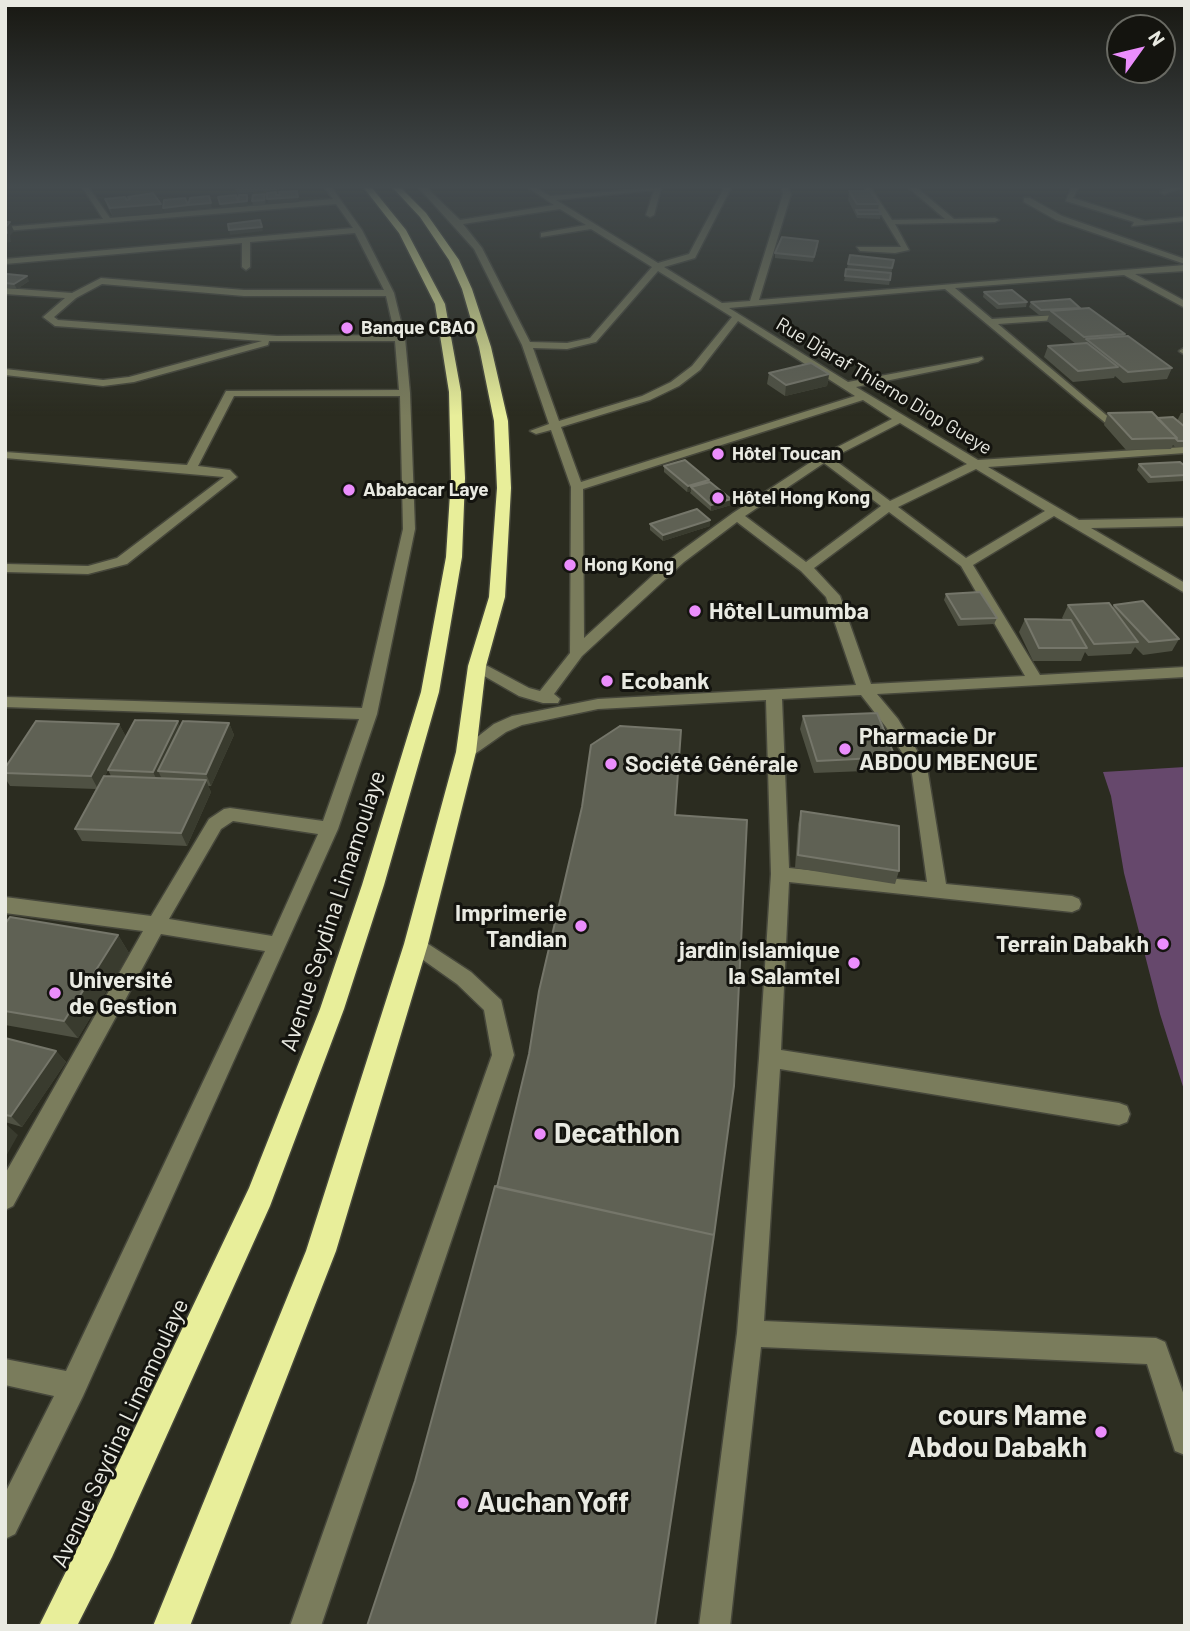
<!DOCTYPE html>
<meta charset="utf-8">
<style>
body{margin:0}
#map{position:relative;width:1190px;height:1631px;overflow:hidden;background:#2b2c20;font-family:Barlow,sans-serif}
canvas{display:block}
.frame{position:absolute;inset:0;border:7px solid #e9eae2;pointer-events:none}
.north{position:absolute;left:1106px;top:14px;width:70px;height:70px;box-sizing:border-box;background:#14140f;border:2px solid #696a63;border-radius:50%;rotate:56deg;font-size:19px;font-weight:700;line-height:28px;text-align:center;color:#e9eae2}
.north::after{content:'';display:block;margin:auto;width:24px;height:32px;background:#eb8dfc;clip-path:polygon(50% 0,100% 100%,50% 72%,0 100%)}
</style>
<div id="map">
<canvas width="1190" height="1631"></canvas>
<div class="frame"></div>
<div class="north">N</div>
</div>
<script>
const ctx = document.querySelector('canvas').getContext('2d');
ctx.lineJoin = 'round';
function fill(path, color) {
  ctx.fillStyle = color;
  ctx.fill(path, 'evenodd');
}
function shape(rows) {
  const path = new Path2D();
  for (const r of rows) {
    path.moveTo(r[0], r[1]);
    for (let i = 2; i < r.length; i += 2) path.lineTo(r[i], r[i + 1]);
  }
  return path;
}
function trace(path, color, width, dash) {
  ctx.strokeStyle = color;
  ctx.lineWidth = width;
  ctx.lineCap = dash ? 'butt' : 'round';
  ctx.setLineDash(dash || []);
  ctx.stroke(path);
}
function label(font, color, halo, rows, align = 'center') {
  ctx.font = font + ' Barlow,sans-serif';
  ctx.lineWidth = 6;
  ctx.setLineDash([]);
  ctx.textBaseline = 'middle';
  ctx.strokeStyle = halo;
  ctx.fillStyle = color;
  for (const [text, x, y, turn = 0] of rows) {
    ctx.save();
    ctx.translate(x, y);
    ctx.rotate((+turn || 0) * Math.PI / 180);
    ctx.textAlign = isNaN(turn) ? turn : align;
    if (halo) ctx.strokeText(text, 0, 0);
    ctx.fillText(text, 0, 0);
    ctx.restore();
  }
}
const green = shape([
 [1185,767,1185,1093,1160,1014,1124,873,1111,796,1103,772]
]);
const minor = shape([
 [83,188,89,188,110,218,333,199,325,188,332,188,362,230,394,293,405,338,410,393,415,529,377,714,338,829,83,1396,15,1534,5,1539,5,1493,54,1396,5,1385,5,1359,66,1371,265,951,161,934,13,1206,5,1210,5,1174,143,931,5,913,5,897,151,916,209,819,224,809,230,808,323,821,359,719,5,707,5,697,362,708,403,529,400,396,234,396,198,466,230,470,237,477,127,564,88,574,5,572,5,564,88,566,117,558,224,477,5,458,5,452,187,465,226,391,399,390,395,341,269,341,268,345,134,382,103,386,5,375,5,369,103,380,129,377,262,341,55,326,43,317,65,298,5,294,5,288,72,293,101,278,244,290,384,290,355,233,250,242,250,267,246,270,242,267,242,243,5,264,5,259,353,228,336,204,5,231,5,227,103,219,83,188],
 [102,284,244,296,386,296,395,335,277,336,58,320,54,317,76,298,102,284],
 [233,821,318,834,272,936,169,919,221,829,233,821],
 [419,188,427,188,460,220,554,205,529,188,536,188,550,196,661,188,654,215,650,217,646,215,654,190,556,200,658,263,689,254,724,188,731,188,695,258,664,267,722,303,750,301,783,194,782,188,788,188,791,194,759,300,1185,265,1185,271,1135,274,1185,301,1185,308,1124,275,955,288,992,319,1073,314,1073,318,1070,319,998,324,1112,420,1113,422,1108,425,945,289,729,308,848,382,982,357,983,359,978,362,856,387,978,460,1185,447,1185,453,988,467,1079,520,1185,518,1185,526,1091,528,1185,583,1185,593,1054,516,973,565,1040,675,1185,667,1185,677,877,694,898,719,927,767,946,884,1072,896,1079,899,1081,904,1079,909,1072,912,789,882,781,1050,1119,1103,1127,1106,1130,1114,1127,1122,1119,1125,780,1069,764,1321,1156,1338,1165,1342,1185,1398,1185,1455,1175,1451,1147,1364,761,1347,730,1626,699,1626,737,1333,759,1058,771,874,766,700,598,709,522,725,506,732,472,756,460,756,458,752,494,724,512,716,598,699,856,685,826,597,801,571,737,522,684,562,582,656,554,694,560,699,558,703,543,703,519,696,472,669,469,666,472,663,482,663,529,688,540,691,570,653,571,487,551,430,536,434,530,431,549,424,522,345,474,249,419,188],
 [560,209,586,225,541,233,541,237,591,229,652,267,590,338,567,343,530,342,482,248,463,224,560,209],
 [658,271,732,317,692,366,671,382,642,396,559,421,533,348,567,349,596,342,658,271],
 [738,321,855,396,581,482,561,427,650,400,679,386,700,370,738,321],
 [863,400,892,419,820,456,733,513,674,556,584,638,583,489,863,400],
 [900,423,967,464,890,501,832,458,900,423],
 [824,463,881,506,806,562,745,516,824,463],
 [976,469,1045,511,966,558,898,507,976,469],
 [889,512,961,566,1025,676,871,684,840,596,814,568,889,512],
 [861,695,886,727,911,767,927,882,789,868,782,699,861,695],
 [865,188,871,188,892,220,945,219,909,188,917,188,954,219,995,218,999,220,995,222,895,224,909,250,895,253,860,251,857,247,901,247,865,188],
 [1071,188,1078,188,1073,198,1145,221,1185,217,1185,221,1132,226,1134,222,1066,201,1071,188],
 [1172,188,1182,188,1164,194,1160,192,1172,188],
 [1024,198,1030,198,1062,216,1185,259,1185,264,1056,220,1024,202,1024,198],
 [1184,348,1185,348,1185,355,1179,351,1184,348],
 [416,936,471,972,501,1000,514,1055,321,1626,290,1626,492,1055,484,1010,457,984,409,950,406,944,409,938,416,936]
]);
const highway = shape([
 [364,188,372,188,406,230,445,304,461,392,465,478,462,557,439,692,384,885,344,1009,270,1206,112,1557,77,1626,39,1626,86,1531,249,1188,320,1009,362,885,421,692,446,557,451,478,449,392,435,304,399,233,364,188],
 [393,188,401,188,426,213,459,260,472,289,491,347,508,421,511,488,505,597,486,666,476,752,428,944,336,1251,190,1626,153,1626,306,1251,404,944,456,752,468,666,489,597,497,488,494,421,479,347,462,289,449,260,420,217,393,188]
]);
const wall = shape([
 [849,191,879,204,878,210,881,214,880,219,857,218,848,200],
 [128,197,164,213,113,217,108,208,105,199,129,200],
 [266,198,265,205,253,206,252,201],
 [818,246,813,262,775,258,775,253],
 [894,260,889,285,844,281,848,264],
 [5,276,29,281,17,289,5,288],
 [984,292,1027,302,1026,307,997,309,983,297],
 [1031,302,1080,309,1125,334,1124,337,1172,368,1167,379,1123,383,1115,376,1114,378,1073,382,1044,357,1048,346,1076,344,1047,321,1049,315,1039,315,1029,307],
 [769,373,829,374,827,386,785,396,767,384],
 [1108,413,1177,421,1181,413,1185,413,1185,447,1175,447,1173,445,1171,449,1126,450,1104,425],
 [1139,464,1185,466,1185,481,1148,483,1137,470],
 [664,466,709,480,709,482,731,499,731,505,711,511,690,493,691,491,687,492,664,472],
 [710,520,710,526,663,541,650,530,650,524],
 [946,594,997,618,994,624,958,626,944,600],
 [1068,605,1113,607,1114,605,1179,639,1172,651,1143,655,1135,647,1131,654,1088,656,1085,652,1081,661,1033,661,1019,632,1025,619,1064,620,1062,618],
 [803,716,895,757,891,770,814,773,800,729],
 [229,723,234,735,211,786,208,786,211,792,187,846,82,841,75,829,96,789,10,786,5,778,5,768,119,724,126,737,105,776,111,776,108,770,180,727],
 [801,811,899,871,895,884,795,868,798,824],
 [5,923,118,935,129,953,78,1038,5,1025],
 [5,1038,56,1051,66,1062,22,1127,5,1122]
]);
const shadedWall = shape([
 [235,188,291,188,237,194],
 [247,195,248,206,239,207,238,202],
 [298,197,299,202,268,204,267,199],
 [238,202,239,206,221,208,220,204],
 [211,203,212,208,189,210,188,205],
 [161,204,164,213,156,214,113,217,110,208],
 [188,205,189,210,164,213,163,208],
 [10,222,14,231,10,236,11,242,5,243,6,227],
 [262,227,263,231,230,235,229,230],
 [27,276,29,281,17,289,14,284],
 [829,374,827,386,785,396,786,385],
 [709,480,709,486,691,487,691,491,687,492,688,486],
 [731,499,731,505,711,511,711,505],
 [710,520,710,526,663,541,663,535],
 [178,721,183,734,158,771,162,779,159,784,153,772],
 [229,723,234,735,211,786,206,774],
 [119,724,126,737,98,789,91,776],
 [206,780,211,792,187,846,181,833],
 [118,935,129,953,78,1038,64,1021],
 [56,1051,66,1062,22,1127,11,1116],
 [7,1125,18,1135,5,1158,5,1128]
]);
const building = shape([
 [297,191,298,197,267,199,267,193,276,192,276,195,280,195,279,192,297,191],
 [849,191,870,191,879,204,857,204,849,191],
 [153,193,161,204,110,208,105,199,125,197,127,200,130,199,128,197,153,193],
 [265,194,264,200,252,201,253,195,265,194],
 [236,195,238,202,220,204,218,197,236,195],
 [239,195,247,195,247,201,238,202,239,195],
 [209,196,211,203,188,205,190,198,209,196],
 [185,198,188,205,163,208,164,200,185,198],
 [856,210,879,210,881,214,858,214,856,210],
 [260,220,262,227,229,230,228,224,260,220],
 [5,222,10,222,6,227,7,233,5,233,5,222],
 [782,237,818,241,814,257,775,253,782,237],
 [850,255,894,260,892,268,848,264,850,255],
 [846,269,891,273,890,280,845,276,846,269],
 [7,274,27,276,14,284,5,283,5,276,7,274],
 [1012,290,1027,302,999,304,984,292,1012,290],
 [1070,299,1080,308,1041,310,1031,302,1070,299],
 [1089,308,1125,334,1084,337,1051,311,1089,308],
 [1128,336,1172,368,1128,372,1086,339,1128,336],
 [1087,343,1118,367,1078,371,1048,346,1087,343],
 [811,363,829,374,786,385,769,373,811,363],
 [1152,412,1177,438,1132,439,1108,413,1152,412],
 [1173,417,1185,427,1185,441,1178,441,1176,439,1177,438,1157,418,1173,417],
 [685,460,709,480,688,486,664,466,685,460],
 [1180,462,1185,466,1185,475,1151,477,1139,464,1180,462],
 [710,482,731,499,711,505,691,487,710,482],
 [697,509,710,520,663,535,650,524,697,509],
 [980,592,997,618,961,619,946,594,980,592],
 [1143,601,1179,639,1149,642,1114,605,1143,601],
 [1109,603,1138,642,1094,644,1068,605,1109,603],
 [1025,619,1071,620,1087,648,1039,648,1025,619],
 [877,713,895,757,817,761,803,716,877,713],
 [135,720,178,721,153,772,108,770,135,720],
 [36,721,119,724,91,776,5,773,5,768,36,721],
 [183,721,229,723,206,774,158,771,183,721],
 [620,726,681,730,675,815,747,820,734,1086,714,1235,497,1187,529,1054,539,991,582,807,591,745,620,726],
 [104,776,206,780,181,833,75,829,104,776],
 [801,811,899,826,899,871,798,855,801,811],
 [10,917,118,935,64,1021,5,1011,5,924,10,917],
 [5,1038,56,1051,11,1116,5,1115,5,1038],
 [495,1186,714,1235,655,1626,367,1626,415,1481,495,1186]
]);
const markers = [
 [347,328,7,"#eb8dfc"],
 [718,454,7,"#eb8dfc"],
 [349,490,7,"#eb8dfc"],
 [718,498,7,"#eb8dfc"],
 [570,565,7,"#eb8dfc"],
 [695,611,7,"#eb8dfc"],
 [607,681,7,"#eb8dfc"],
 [845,749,7,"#eb8dfc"],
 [611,764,7,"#eb8dfc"],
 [581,926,7,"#eb8dfc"],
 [1163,944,7,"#eb8dfc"],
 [854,963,7,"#eb8dfc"],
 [55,993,7,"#eb8dfc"],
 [540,1134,7,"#eb8dfc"],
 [1101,1432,7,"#eb8dfc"],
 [463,1503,7,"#eb8dfc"]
];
const farPoinames = [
 ["Banque CBAO",361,328],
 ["Hôtel Toucan",732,454],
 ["Ababacar Laye",363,490],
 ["Hôtel Hong Kong",732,498],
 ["Hong Kong",584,565]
];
const farStreetnames = [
 ["Rue Djaraf Thierno Diop Gueye",884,386,31]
];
const poiNames = [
 ["Hôtel Lumumba",709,611],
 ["Ecobank",621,681],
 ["Pharmacie Dr",859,736],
 ["ABDOU MBENGUE",859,762],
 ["Société Générale",625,764],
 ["Imprimerie",567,913,"right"],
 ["Tandian",567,939,"right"],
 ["Terrain Dabakh",1149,944,"right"],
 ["jardin islamique",840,950,"right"],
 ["la Salamtel",840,976,"right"],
 ["Université",69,980],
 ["de Gestion",69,1006]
];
const streetNames = [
 ["Avenue Seydina Limamoulaye",333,911,-72],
 ["Avenue Seydina Limamoulaye",120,1433,-65]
];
const nearPoinames = [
 ["Decathlon",554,1134],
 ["cours Mame",1087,1416,"right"],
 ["Abdou Dabakh",1087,1448,"right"],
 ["Auchan Yoff",477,1503]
];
fill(green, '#66486c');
trace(minor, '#46473b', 3);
trace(highway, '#46473b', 3);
fill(minor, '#7a7c5c');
fill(highway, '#e8ee9a');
fill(wall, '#4f5143');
fill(shadedWall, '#393b2e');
fill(building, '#5f6154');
trace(building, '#75766a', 2);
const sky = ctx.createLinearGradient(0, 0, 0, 416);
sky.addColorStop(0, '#181812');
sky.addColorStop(0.45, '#444b4e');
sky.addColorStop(1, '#444b4e00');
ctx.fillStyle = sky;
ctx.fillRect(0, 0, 1190, 416);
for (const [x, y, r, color] of markers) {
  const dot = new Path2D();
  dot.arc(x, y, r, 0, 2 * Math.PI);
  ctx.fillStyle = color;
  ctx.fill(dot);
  trace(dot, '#14140f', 2.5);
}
label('bold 19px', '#e9eae2', '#14140f', farPoinames, 'left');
label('19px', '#e9eae2', '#14140f', farStreetnames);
label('bold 23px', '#e9eae2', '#14140f', poiNames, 'left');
label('23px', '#e9eae2', '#14140f', streetNames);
label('bold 28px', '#e9eae2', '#14140f', nearPoinames, 'left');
</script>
